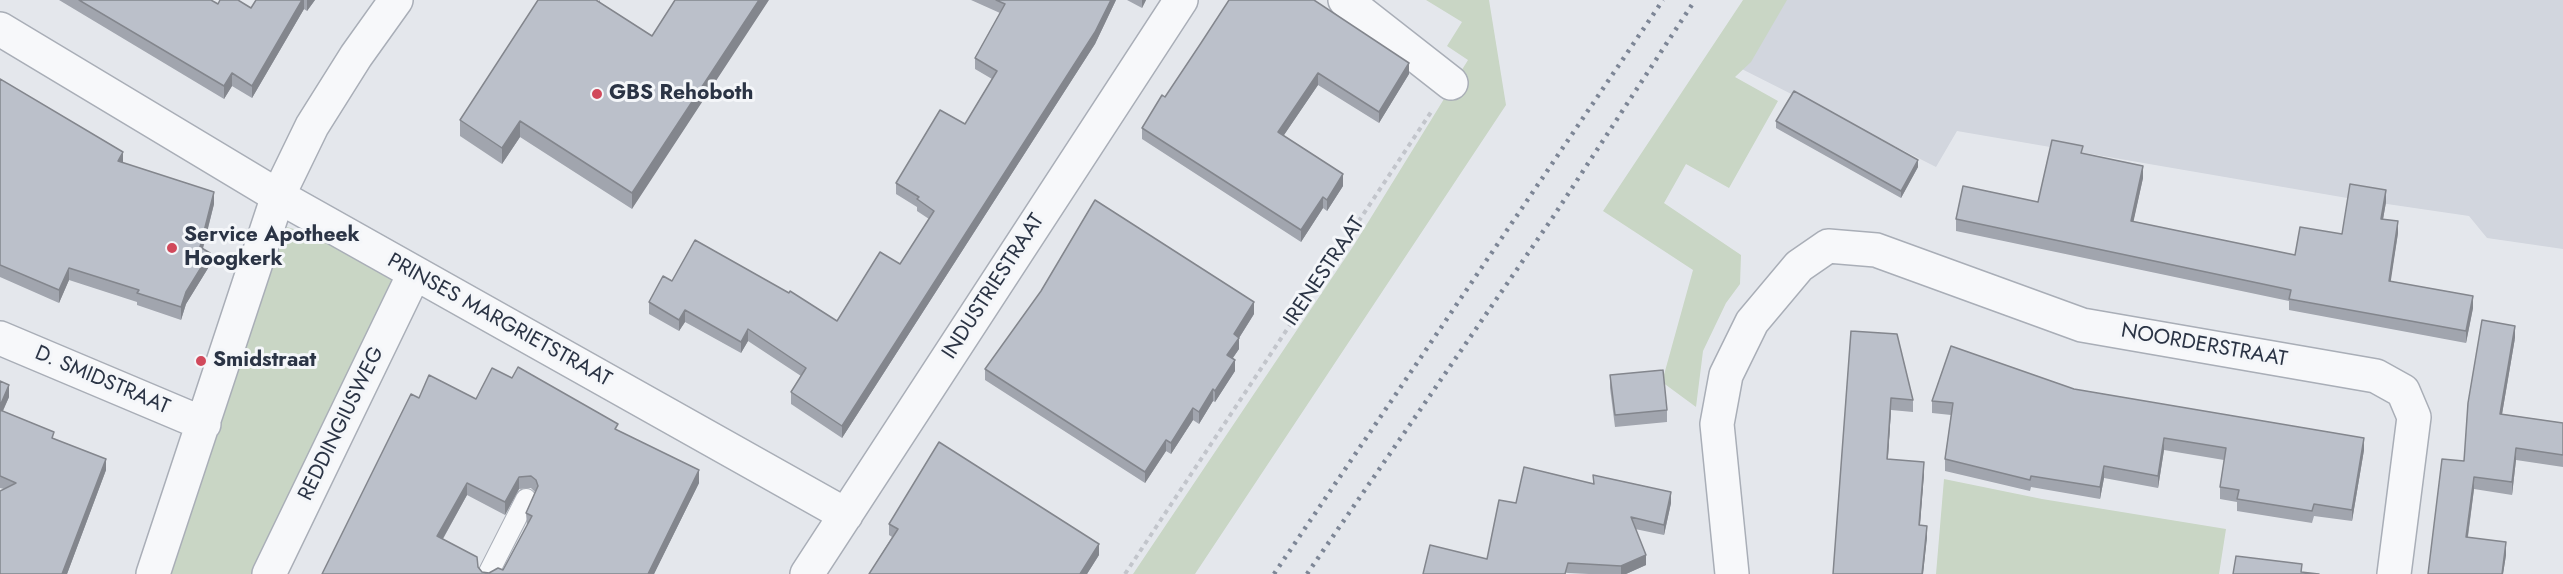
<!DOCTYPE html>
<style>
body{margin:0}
canvas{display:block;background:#e4e7ec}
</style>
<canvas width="2563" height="574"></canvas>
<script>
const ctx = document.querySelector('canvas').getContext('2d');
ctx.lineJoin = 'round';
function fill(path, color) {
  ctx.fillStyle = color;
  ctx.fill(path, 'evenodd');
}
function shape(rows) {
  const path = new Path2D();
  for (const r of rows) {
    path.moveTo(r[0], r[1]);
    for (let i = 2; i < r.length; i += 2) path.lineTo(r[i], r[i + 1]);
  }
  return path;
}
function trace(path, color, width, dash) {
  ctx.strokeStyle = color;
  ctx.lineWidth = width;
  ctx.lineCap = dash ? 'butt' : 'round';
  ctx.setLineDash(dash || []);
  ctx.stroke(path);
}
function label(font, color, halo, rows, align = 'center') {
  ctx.font = font + ' Jost,sans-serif';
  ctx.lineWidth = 6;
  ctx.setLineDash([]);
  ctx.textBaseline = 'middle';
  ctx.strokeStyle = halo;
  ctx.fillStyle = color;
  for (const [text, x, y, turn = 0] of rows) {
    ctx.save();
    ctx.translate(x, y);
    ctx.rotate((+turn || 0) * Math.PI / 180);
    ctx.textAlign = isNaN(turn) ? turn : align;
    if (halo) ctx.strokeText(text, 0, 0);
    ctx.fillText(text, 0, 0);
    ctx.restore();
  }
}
const built = shape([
 [1754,0,2563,0,2563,249,2487,238,2469,216,2353,199,1957,131,1936,167,1718,57]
]);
const green = shape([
 [1426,0,1489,0,1506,105,1195,574,1133,574,1354,245,1468,60,1447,46,1462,22],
 [1743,0,1787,0,1751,62,1735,77,1778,101,1729,188,1686,164,1664,203,1741,255,1740,284,1726,303,1703,351,1696,407,1662,382,1693,270,1603,211],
 [287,227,311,234,400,282,260,574,166,574],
 [1944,479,2042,499,2226,529,2219,574,1936,574]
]);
const path = shape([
 [1125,574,1431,112]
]);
const service = shape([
 [488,574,526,499]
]);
const minor = shape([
 [1345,0,1451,83],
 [0,29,278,196,846,515],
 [0,338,204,424],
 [153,574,278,196,312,126,356,56,396,0],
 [269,574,414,274],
 [807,574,1181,0],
 [1732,574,1717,424,1726,375,1752,322,1799,266,1828,246,1876,250,2082,325,2376,376,2403,391,2414,417,2394,574]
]);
const rail = shape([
 [1274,574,1663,0],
 [1307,574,1553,217,1695,0]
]);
const wall = shape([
 [59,0,211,0,218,4,251,8,256,0,315,0,307,11,304,9,252,98,232,86,224,99],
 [600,0,600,3,652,36,632,209,520,137,502,164,460,136,460,120],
 [971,0,1116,0,1095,44,842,438,791,404,791,392,801,376,748,341,741,353,685,322,679,331,649,314,649,302,672,281,837,321,900,264,929,219,917,211,917,207,896,194,896,183,965,124,992,79,975,69,975,58,1000,13],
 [1127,0,1146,0,1142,8],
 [1201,43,1409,74,1379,123,1318,85,1283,136,1343,186,1327,211,1323,208,1301,242,1142,139,1142,128,1165,97],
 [0,79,123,163,214,204,203,249,210,265,186,304,181,320,137,305,137,302,69,280,59,303,0,277],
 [1776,121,1918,167,1901,198,1776,128],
 [2083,153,2143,178,2133,222,2295,255,2342,234,2386,202,2383,219,2398,233,2390,282,2473,308,2466,343,2289,310,2289,301,1956,231,1956,219,2038,202],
 [1254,314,1239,338,1239,349,1233,358,1235,371,1215,402,1213,401,1199,424,1193,420,1171,454,1166,451,1145,483,985,380,985,369],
 [1851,331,1913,400,1913,412,1891,410,1888,459,1924,474,1920,525,1927,537,1923,574,1833,574],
 [2515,338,2502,414,2563,423,2563,467,2516,460,2512,495,2474,489,2468,537,2506,555,2503,574,2428,574,2464,461],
 [1610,375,1667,410,1667,422,1615,427,1610,388],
 [512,378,618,431,699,483,654,574,322,574,419,398,476,399],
 [531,488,535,492,526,513,527,526,503,570,489,573,482,572,443,539,467,495,505,515,519,489],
 [0,381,9,397,3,411,54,439,106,470,67,574,0,574,4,489,0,488],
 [2074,389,2364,450,2352,521,2314,516,2312,523,2237,511,2237,502,2220,499,2220,487,2224,460,2164,450,2158,488,2104,478,2100,499,2031,487,2030,491,1945,471,1945,459,1951,415,1932,413,1932,401],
 [1593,475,1671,503,1664,535,1635,529,1646,565,1626,574,1589,574,1568,573,1487,559,1516,503,1593,484],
 [889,524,1099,555,1087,574,869,574,892,537,889,535]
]);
const shadedWall = shape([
 [302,0,304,0,304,9,252,98,252,86],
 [307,0,315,0,307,11],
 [759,0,769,0,632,209,632,193],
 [1111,0,1116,0,1095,44,842,438,842,426],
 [1142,0,1146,0,1142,8],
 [1409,63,1409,74,1379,123,1379,112],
 [232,73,232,86,224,99,224,86],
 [1318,73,1318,85,1278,144,1278,132],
 [520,121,520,137,502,164,502,148],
 [123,152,123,165,118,161],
 [1918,160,1918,167,1901,198,1901,191],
 [2143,166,2143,178,2131,233,2131,221],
 [1343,174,1343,186,1327,211,1327,200],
 [2386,190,2386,202,2381,231,2381,219],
 [214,192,214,204,200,259,200,247],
 [1323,197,1323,208,1301,242,1301,230],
 [2398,221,2398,233,2389,293,2389,281],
 [210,253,210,265,186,304,181,320,181,307,186,292],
 [69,268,69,280,59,303,59,290],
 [2473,296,2473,308,2466,343,2466,331],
 [1254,302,1254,314,1239,338,1239,349,1227,366,1227,355,1234,334],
 [685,310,685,322,679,331,679,320],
 [2515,326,2515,338,2500,426,2500,414],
 [748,329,748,341,741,353,741,342],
 [1235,360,1235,371,1215,402,1215,391],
 [9,385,9,397,0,417,0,406],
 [1213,389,1213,401,1199,424,1199,412],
 [1891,398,1891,410,1887,471,1887,459],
 [1193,408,1193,420,1171,454,1171,443],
 [2164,438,2164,450,2158,488,2158,476],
 [2364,438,2364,450,2352,521,2352,510],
 [1166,440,1166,451,1145,483,1145,472],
 [2516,448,2516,460,2512,495,2512,482],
 [106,459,106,470,67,574,62,574],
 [1924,462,1924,474,1919,537,1919,525],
 [2104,466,2104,478,2100,499,2100,487],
 [699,470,699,483,654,574,648,574],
 [519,477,519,489,505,515,505,502],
 [2474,477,2474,489,2466,549,2466,537],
 [467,483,467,495,437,549,437,536],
 [1671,492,1671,503,1664,535,1664,525],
 [1927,526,1927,537,1923,574,1922,574],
 [2506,542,2506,555,2503,574,2502,574],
 [1099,544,1099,555,1087,574,1080,574],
 [1646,555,1646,565,1626,574,1621,574,1621,566]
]);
const building = shape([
 [79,0,211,0,218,4,220,0,238,0,251,8,256,0,302,0,252,86,232,73,224,86,79,0],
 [538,0,596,0,652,36,675,0,759,0,632,193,520,121,502,148,460,120,538,0],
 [996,0,1111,0,1095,32,842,426,791,392,806,368,748,329,741,342,685,310,679,320,649,302,663,276,672,281,695,240,789,293,790,291,837,321,880,252,900,264,934,211,917,199,919,197,896,183,940,110,965,124,997,71,975,58,1005,4,996,0],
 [1229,0,1314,0,1409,63,1379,112,1318,73,1278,132,1343,174,1327,200,1323,197,1301,230,1142,128,1162,95,1165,97,1201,43,1229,0],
 [0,79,123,152,118,161,214,192,200,247,210,253,186,292,181,307,137,293,139,290,69,268,59,290,0,265,0,79],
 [1794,91,1918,160,1901,191,1776,121,1794,91],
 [2052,140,2083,146,2081,153,2143,166,2131,221,2295,255,2300,227,2342,234,2350,184,2386,190,2381,219,2398,221,2389,281,2473,296,2466,331,2289,299,2291,290,1956,219,1963,186,2038,202,2052,140],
 [1095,200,1254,302,1234,334,1239,338,1227,355,1235,360,1215,391,1213,389,1199,412,1193,408,1171,443,1166,440,1145,472,985,369,1041,291,1095,200],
 [2482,320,2515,326,2500,414,2563,423,2563,455,2516,448,2512,482,2474,477,2466,537,2506,542,2502,574,2428,574,2442,459,2464,461,2468,403,2482,320],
 [1851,331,1897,334,1913,400,1891,398,1887,459,1924,462,1919,525,1927,526,1922,574,1833,574,1851,331],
 [1951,346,2074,389,2364,438,2352,510,2314,504,2312,511,2237,499,2239,490,2220,487,2226,448,2164,438,2158,476,2104,466,2100,487,2031,476,2030,480,1945,459,1953,403,1932,401,1951,346],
 [518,367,618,424,615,429,699,470,648,574,322,574,411,394,419,398,429,375,476,399,492,368,512,378,518,367],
 [531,476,536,480,538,486,526,513,532,516,503,570,498,568,489,573,482,572,478,567,477,557,437,536,467,483,505,502,519,477,531,476],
 [1663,370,1667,410,1615,415,1610,375,1663,370],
 [0,381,9,385,0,406,0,381],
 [0,410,54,432,52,438,106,459,62,574,0,574,0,491,16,483,0,476,0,410],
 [939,442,1099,544,1080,574,869,574,898,529,889,524,939,442],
 [1524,467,1594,484,1593,475,1671,492,1664,525,1631,517,1646,555,1621,566,1568,563,1565,574,1423,574,1430,545,1487,559,1499,500,1516,503,1524,467],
 [2236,556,2302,564,2301,572,2319,574,2233,574,2236,556]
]);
const markers = [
 [597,94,6,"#d1495b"],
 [172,248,6,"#d1495b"],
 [201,361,6,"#d1495b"]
];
const poiNames = [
 ["GBS Rehoboth",609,94],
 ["Service Apotheek",184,236],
 ["Hoogkerk",184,260],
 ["Smidstraat",213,361]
];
const streetNames = [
 ["IRENESTRAAT",1325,272,-56],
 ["INDUSTRIESTRAAT",994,287,-57],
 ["PRINSES MARGRIETSTRAAT",499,321,29],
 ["NOORDERSTRAAT",2204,346,10],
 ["D. SMIDSTRAAT",102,381,23],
 ["REDDINGIUSWEG",342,424,-64]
];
fill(built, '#d2d6de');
fill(green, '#c9d6c5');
trace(service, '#a9aeb7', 22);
trace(minor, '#a9aeb7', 36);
trace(path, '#c2c5cb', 4, [4.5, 4.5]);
trace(service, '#f7f8fa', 20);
trace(minor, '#f7f8fa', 33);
trace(rail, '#7d8696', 4.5, [3, 6]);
fill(wall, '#a1a5ae');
fill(shadedWall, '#83868d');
fill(building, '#bbc0ca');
trace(building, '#83868d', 1.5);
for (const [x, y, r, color] of markers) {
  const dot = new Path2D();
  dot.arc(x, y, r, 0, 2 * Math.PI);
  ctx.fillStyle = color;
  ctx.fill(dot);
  trace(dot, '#f4f6f9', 2);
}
label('bold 21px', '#2b3445', '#f4f6f9', poiNames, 'left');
label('21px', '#2b3445', '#f4f6f9', streetNames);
</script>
